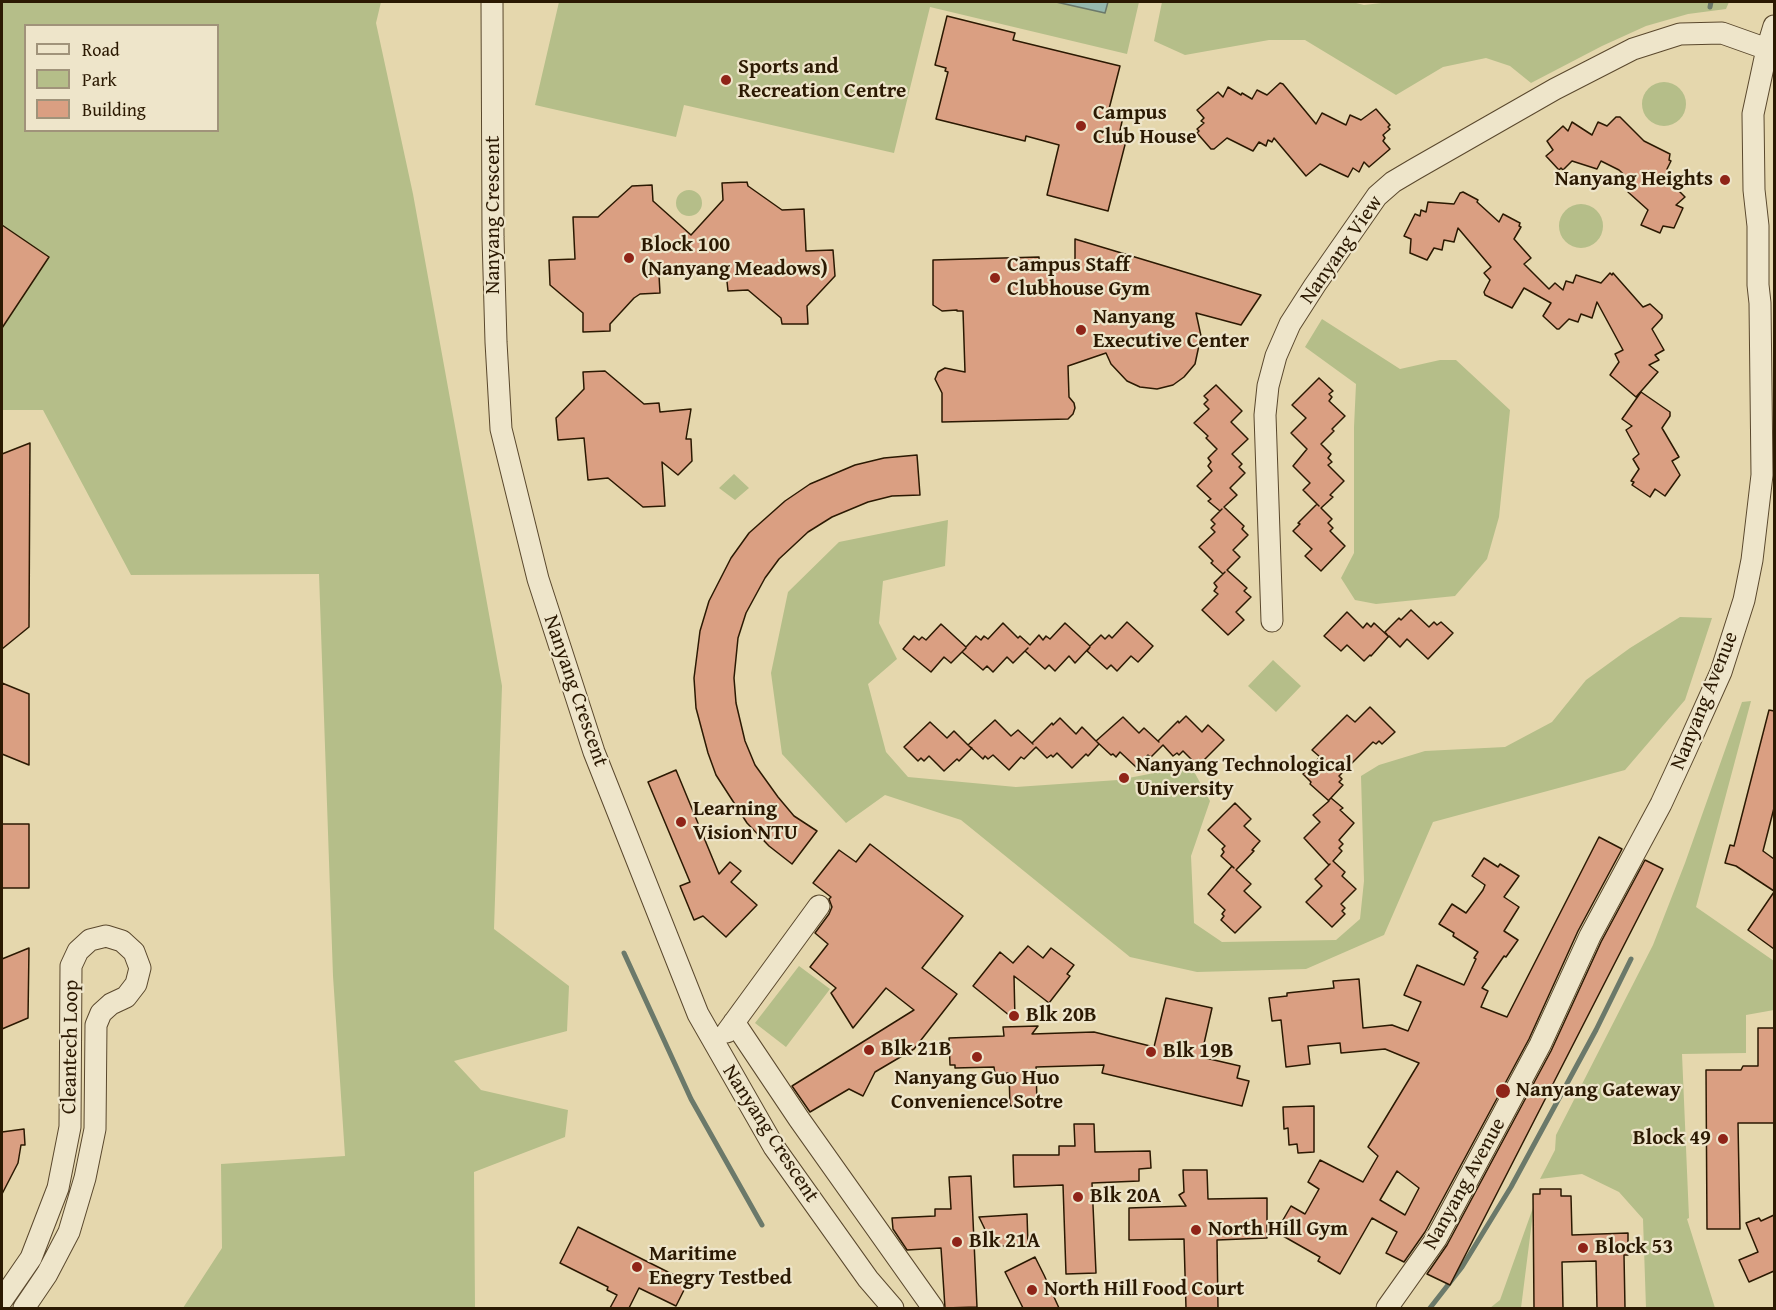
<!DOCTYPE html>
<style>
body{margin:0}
#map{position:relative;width:1776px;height:1310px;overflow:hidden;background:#e5d7ad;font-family:"Gentium Book Plus",serif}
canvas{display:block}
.frame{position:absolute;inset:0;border:3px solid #2b1902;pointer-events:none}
.legend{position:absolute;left:24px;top:24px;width:195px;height:108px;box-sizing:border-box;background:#eee5ca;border:2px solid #a0937a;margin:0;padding:8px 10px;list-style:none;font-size:18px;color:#2b1902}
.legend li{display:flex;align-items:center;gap:12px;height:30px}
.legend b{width:30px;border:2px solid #a0937a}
</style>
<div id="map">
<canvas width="1776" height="1310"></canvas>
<div class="frame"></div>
<ul class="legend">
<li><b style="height:8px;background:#eee5ca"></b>Road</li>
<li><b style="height:16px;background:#b5be89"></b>Park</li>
<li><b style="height:16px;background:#da9f82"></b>Building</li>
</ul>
</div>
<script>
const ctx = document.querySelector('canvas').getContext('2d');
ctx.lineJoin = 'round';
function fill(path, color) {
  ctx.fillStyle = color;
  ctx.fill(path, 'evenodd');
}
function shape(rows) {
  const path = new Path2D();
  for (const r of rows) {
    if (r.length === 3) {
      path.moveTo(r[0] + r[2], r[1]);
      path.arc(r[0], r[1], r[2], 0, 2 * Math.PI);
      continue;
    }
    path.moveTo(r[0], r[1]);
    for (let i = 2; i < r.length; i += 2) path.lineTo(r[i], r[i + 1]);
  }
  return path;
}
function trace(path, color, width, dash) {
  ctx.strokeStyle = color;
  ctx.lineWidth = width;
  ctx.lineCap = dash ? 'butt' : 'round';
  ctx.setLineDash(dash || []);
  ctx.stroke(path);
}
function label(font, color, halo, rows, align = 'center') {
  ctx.font = font + ' "Gentium Book Plus",serif';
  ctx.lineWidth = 4.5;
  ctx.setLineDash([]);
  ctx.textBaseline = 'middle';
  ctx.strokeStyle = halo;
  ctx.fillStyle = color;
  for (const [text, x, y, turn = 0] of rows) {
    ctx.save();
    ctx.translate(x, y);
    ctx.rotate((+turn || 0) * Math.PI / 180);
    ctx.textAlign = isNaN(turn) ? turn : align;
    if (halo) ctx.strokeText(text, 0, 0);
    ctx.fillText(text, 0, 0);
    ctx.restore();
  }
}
const green = shape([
 [2,2,381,2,376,23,413,194,502,686,494,929,569,986,567,1031,454,1061,481,1090,568,1110,565,1137,474,1172,475,1308,183,1308,222,1248,221,1164,345,1156,333,976,319,574,131,575,43,410,2,410],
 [26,26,218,26,218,130,26,130],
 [559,2,1139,2,1127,54,930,7,894,153,684,105,676,137,535,105],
 [1162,2,1352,2,1364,5,1390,2,1729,2,1726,9,1688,14,1646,26,1602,46,1531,83,1510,66,1486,58,1443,67,1396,95,1305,40,1269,40,1185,55,1154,41],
 [1664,104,22],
 [689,203,13],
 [1581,226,22],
 [1322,319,1400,369,1440,360,1456,360,1510,410,1499,517,1487,559,1455,596,1376,604,1355,600,1341,578,1354,553,1354,427,1356,384,1305,347],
 [734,474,749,488,735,500,719,488],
 [948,520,945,566,883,581,879,623,897,659,868,684,886,752,908,777,1016,787,1118,780,1191,766,1210,801,1191,856,1194,923,1222,942,1336,940,1360,919,1364,881,1361,776,1379,765,1425,751,1505,747,1552,722,1586,680,1630,648,1680,617,1712,618,1685,700,1625,770,1433,822,1384,935,1306,969,1197,972,1130,957,961,820,885,795,846,823,782,754,771,673,788,592,839,542],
 [1273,660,1301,686,1276,712,1248,686],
 [1751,701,1696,907,1774,961,1774,1010,1746,1015,1746,1053,1682,1054,1689,1218,1687,1219,1715,1308,1646,1308,1643,1219,1619,1192,1582,1174,1540,1179,1555,1150,1556,1135,1653,945,1685,863,1742,702],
 [799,966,830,989,786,1047,755,1023],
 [1534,1205,1521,1308,1490,1308,1500,1300]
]);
const water = shape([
 [1056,2,1108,2,1105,13,1056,2]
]);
const stream = shape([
 [1710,7,1711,2],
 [624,953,691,1099,762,1225],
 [1430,1308,1462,1267,1511,1187,1596,1030,1631,959]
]);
const building = shape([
 [947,16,1015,33,1013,40,1120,66,1108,113,1123,117,1119,135,1127,137,1108,211,1047,195,1059,145,1026,136,1025,141,936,119,948,72,945,71,946,68,935,65,947,16],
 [1280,83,1283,84,1316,124,1322,113,1346,125,1350,115,1361,120,1376,109,1390,125,1388,127,1390,129,1383,135,1385,138,1383,141,1390,149,1369,167,1364,162,1359,172,1353,168,1348,177,1320,164,1306,176,1274,138,1272,142,1268,140,1266,146,1259,142,1253,151,1227,138,1214,149,1211,149,1197,133,1199,131,1197,129,1204,123,1201,121,1204,118,1197,110,1218,92,1223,97,1228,87,1241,95,1242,93,1252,99,1257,90,1267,95,1280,83],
 [1616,117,1620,117,1644,141,1670,154,1669,160,1671,161,1667,169,1683,188,1679,191,1685,197,1676,205,1683,208,1674,228,1663,226,1660,233,1641,225,1648,210,1628,192,1636,186,1619,170,1601,161,1597,169,1572,161,1563,170,1561,168,1559,170,1546,156,1553,150,1547,141,1563,126,1568,131,1572,122,1592,135,1598,122,1607,126,1616,117],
 [747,182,748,186,782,210,804,209,806,251,833,250,835,276,807,306,808,324,782,324,781,318,748,290,728,291,726,272,691,273,659,275,660,293,640,294,634,298,610,324,610,331,583,332,583,313,550,285,549,260,575,259,573,217,598,217,632,186,652,185,653,201,691,235,723,200,722,183,747,182],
 [1463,192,1478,200,1477,202,1499,222,1503,214,1520,223,1519,226,1521,227,1514,239,1531,258,1524,264,1549,289,1555,283,1563,290,1566,281,1573,283,1576,275,1601,283,1610,273,1612,275,1613,273,1643,307,1650,304,1662,315,1662,318,1652,329,1664,350,1655,355,1659,360,1649,365,1658,372,1636,397,1610,375,1619,362,1615,354,1623,350,1597,302,1592,318,1581,314,1578,322,1569,319,1559,329,1557,329,1543,316,1551,303,1524,288,1512,308,1485,295,1484,292,1490,280,1484,273,1491,267,1458,228,1454,242,1444,240,1442,250,1434,248,1427,260,1410,253,1411,239,1404,236,1415,214,1420,216,1421,210,1426,212,1428,202,1454,204,1460,193,1463,192],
 [2,225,49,257,2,328,2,225],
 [1075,239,1261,295,1241,325,1196,313,1201,336,1195,364,1184,377,1173,385,1157,389,1140,387,1127,381,1111,364,1106,353,1068,366,1069,397,1074,403,1075,408,1073,414,1068,419,942,422,942,393,935,379,938,372,945,368,965,372,963,311,957,311,957,310,942,311,933,305,933,260,1039,257,1039,268,1075,268,1075,239],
 [605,371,644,404,659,403,660,412,691,409,686,439,691,439,692,461,678,475,662,462,665,506,643,507,608,478,588,480,584,438,558,440,556,418,584,389,583,372,605,371],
 [1319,378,1333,391,1329,394,1332,397,1329,401,1345,416,1332,429,1334,431,1321,444,1331,454,1328,458,1332,462,1328,465,1344,481,1330,495,1333,497,1321,508,1332,519,1328,523,1333,528,1330,531,1345,546,1321,571,1305,556,1312,549,1293,531,1300,524,1298,523,1317,504,1319,506,1303,490,1310,483,1293,466,1307,449,1291,433,1306,418,1292,405,1319,378],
 [1216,385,1242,411,1231,422,1248,439,1232,454,1242,464,1239,467,1245,473,1230,488,1237,495,1224,507,1244,526,1242,529,1248,535,1233,550,1240,557,1227,570,1247,588,1244,591,1251,597,1236,612,1244,620,1228,635,1202,610,1218,594,1214,591,1217,587,1214,583,1225,572,1223,574,1211,563,1213,561,1199,547,1215,532,1211,528,1215,524,1211,520,1222,509,1220,511,1208,501,1211,499,1197,486,1212,471,1208,466,1211,462,1208,458,1217,449,1206,438,1208,436,1194,423,1209,409,1204,404,1208,400,1204,396,1216,385],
 [1641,392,1670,412,1670,416,1662,428,1679,457,1672,461,1680,475,1665,496,1655,489,1650,497,1632,485,1634,482,1631,481,1639,469,1633,459,1639,454,1626,430,1632,426,1622,419,1641,392],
 [30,443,29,627,2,649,2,454,30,443],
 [917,455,920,495,892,496,868,502,832,517,808,532,779,559,765,578,746,613,738,638,734,678,736,703,745,741,755,765,778,797,794,816,817,831,792,864,769,846,747,823,716,775,708,753,696,708,694,678,700,631,709,601,731,558,749,533,785,501,810,484,855,465,884,458,917,455],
 [1411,610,1429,627,1434,622,1437,625,1441,622,1453,633,1428,659,1407,639,1400,647,1389,636,1371,656,1370,655,1364,661,1347,645,1341,651,1324,636,1347,612,1363,628,1367,623,1371,627,1374,623,1388,636,1385,632,1399,618,1401,620,1411,610],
 [1127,622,1153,646,1138,662,1131,656,1117,671,1111,665,1107,669,1087,651,1090,647,1075,663,1069,656,1055,671,1049,665,1045,669,1025,651,1028,648,1013,663,1007,657,993,672,987,666,983,670,962,652,966,648,951,663,944,657,931,672,903,649,914,636,919,640,922,637,926,640,941,624,966,647,976,636,981,640,984,636,988,639,1003,623,1018,638,1020,636,1030,645,1039,635,1043,640,1046,636,1050,639,1065,623,1090,646,1101,635,1105,639,1109,635,1112,638,1127,622],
 [2,683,29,694,29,765,2,754,2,683],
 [1370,707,1395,732,1382,744,1379,741,1376,744,1373,742,1339,776,1342,779,1339,782,1343,785,1329,800,1331,798,1343,808,1340,810,1354,823,1339,840,1343,844,1339,848,1342,851,1333,861,1345,872,1342,876,1356,889,1341,904,1345,908,1342,911,1345,914,1332,927,1306,902,1322,886,1315,879,1330,864,1329,865,1304,838,1320,822,1313,815,1329,801,1310,784,1311,782,1303,774,1320,757,1312,750,1347,715,1355,722,1370,707],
 [1769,710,1774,711,1774,808,1763,851,1774,859,1774,891,1736,866,1725,863,1730,845,1734,846,1769,710],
 [1186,716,1202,732,1208,725,1224,740,1198,766,1183,751,1179,755,1177,753,1173,756,1163,745,1151,757,1148,755,1136,767,1120,752,1116,757,1113,754,1111,755,1097,742,1099,744,1088,756,1086,754,1072,768,1057,753,1053,757,1051,755,1047,758,1036,747,1024,759,1021,757,1009,770,993,755,988,759,985,756,983,759,969,746,972,748,959,761,957,759,944,771,929,756,924,761,921,758,918,761,904,747,930,722,947,738,954,731,968,745,995,720,1011,736,1018,730,1033,744,1032,743,1052,723,1053,725,1060,718,1076,734,1082,727,1096,741,1123,717,1139,733,1144,728,1159,742,1158,741,1178,721,1179,723,1186,716],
 [676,770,719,874,730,862,741,871,731,882,757,905,726,937,703,916,694,920,680,886,690,882,648,782,676,770],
 [1235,803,1251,819,1244,826,1260,841,1252,850,1254,851,1236,870,1251,884,1244,891,1261,907,1235,933,1221,920,1224,916,1222,914,1225,910,1208,894,1232,866,1234,868,1221,856,1224,852,1222,849,1225,846,1208,830,1235,803],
 [2,824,29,824,29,888,2,888,2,824],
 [1599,837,1622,849,1578,931,1529,1039,1425,1232,1404,1262,1386,1253,1397,1232,1372,1218,1340,1274,1318,1261,1320,1257,1276,1232,1291,1206,1305,1214,1319,1189,1308,1182,1320,1160,1363,1182,1378,1156,1368,1147,1419,1063,1385,1049,1341,1053,1340,1043,1308,1046,1310,1064,1286,1067,1281,1020,1272,1021,1269,998,1287,996,1287,993,1334,988,1333,981,1359,979,1363,1028,1392,1025,1408,1031,1421,1002,1404,995,1417,965,1464,985,1476,959,1474,958,1478,952,1453,936,1454,933,1439,924,1452,904,1466,913,1483,890,1485,885,1472,876,1484,858,1498,867,1500,864,1519,876,1504,897,1519,907,1504,931,1518,940,1506,957,1504,956,1482,988,1488,991,1481,1007,1507,1017,1599,837],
 [1397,1171,1419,1188,1405,1215,1380,1200,1397,1171],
 [870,844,963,916,922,968,957,994,914,1049,875,1072,863,1096,849,1089,810,1112,792,1086,914,1010,886,988,853,1028,831,993,836,988,810,967,828,944,815,933,829,914,832,907,829,899,831,897,813,883,839,850,856,862,870,844],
 [1645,860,1663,869,1450,1285,1427,1274,1447,1245,1551,1051,1601,942,1645,860],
 [1774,892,1774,949,1748,930,1774,892],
 [1028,946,1043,958,1051,948,1074,965,1067,974,1070,976,1049,1003,1014,976,1015,1020,973,986,1000,952,1013,963,1028,946],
 [29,948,28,1018,2,1029,2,959,29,948],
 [1166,998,1212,1008,1201,1057,1240,1066,1237,1078,1249,1081,1242,1106,1102,1073,1104,1065,1036,1067,1037,1104,1010,1106,1009,1073,995,1074,994,1067,955,1068,955,1065,950,1065,949,1038,1004,1036,1003,1027,1038,1026,1032,1034,1094,1032,1154,1047,1166,998],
 [1758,1028,1774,1028,1774,1123,1738,1123,1740,1229,1707,1229,1706,1070,1741,1070,1743,1066,1758,1066,1758,1028],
 [1314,1106,1314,1152,1298,1153,1297,1144,1289,1145,1288,1128,1284,1129,1283,1107,1314,1106],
 [1074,1124,1094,1124,1095,1152,1150,1151,1151,1168,1139,1169,1139,1181,1092,1183,1096,1273,1066,1274,1063,1185,1014,1187,1013,1155,1059,1155,1059,1146,1075,1146,1074,1124],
 [24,1129,25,1145,21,1145,18,1163,2,1194,2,1132,24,1129],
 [1183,1170,1207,1170,1208,1199,1267,1198,1267,1238,1217,1240,1218,1308,1186,1308,1184,1239,1129,1240,1129,1208,1186,1206,1179,1195,1184,1192,1183,1170],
 [971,1176,977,1307,945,1308,941,1248,907,1250,893,1229,892,1218,935,1216,935,1209,951,1209,949,1177,971,1176],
 [1540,1189,1561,1189,1561,1196,1571,1196,1572,1235,1628,1233,1628,1255,1624,1255,1625,1308,1597,1308,1596,1261,1562,1262,1563,1308,1534,1308,1533,1194,1540,1194,1540,1189],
 [1027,1214,1028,1246,993,1246,979,1217,1027,1214],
 [1774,1215,1774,1271,1749,1282,1739,1260,1758,1252,1746,1223,1759,1218,1761,1221,1774,1215],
 [578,1227,688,1282,676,1306,639,1288,629,1308,610,1308,617,1295,607,1290,608,1287,560,1263,578,1227],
 [1035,1257,1044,1275,1059,1308,1023,1308,1005,1272,1035,1257]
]);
const street = shape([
 [492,2,493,237,496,342,501,429,538,579,594,752,698,1014,774,1147,868,1279,893,1308],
 [1272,621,1265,415,1268,386,1276,356,1290,324,1315,285,1377,196,1393,182,1415,169,1555,89,1633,49,1680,34,1722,33,1767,49],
 [734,1022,799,1119,933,1308],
 [727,1032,819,906],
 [2,1300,31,1258,58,1188,70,1127,71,966,78,951,90,940,106,936,122,941,134,952,140,968,136,984,126,997,111,1004,101,1013,96,1025,95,1129,85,1178,69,1232,47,1274,24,1308],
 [1387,1308,1436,1239,1540,1045,1590,936,1661,804,1685,752,1721,672,1744,600,1752,560,1762,475,1760,303,1758,285,1758,226,1754,190,1753,114,1767,49,1774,26]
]);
const markers = [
 [726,80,6,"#8f2418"],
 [1081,126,6,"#8f2418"],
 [1725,180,6,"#8f2418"],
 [629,258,6,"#8f2418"],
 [995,278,6,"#8f2418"],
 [1081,330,6,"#8f2418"],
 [1124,778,6,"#8f2418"],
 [681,822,6,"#8f2418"],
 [1014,1016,6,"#8f2418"],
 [869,1050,6,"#8f2418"],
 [1151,1052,6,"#8f2418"],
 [977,1057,6,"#8f2418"],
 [1503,1091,8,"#8f2418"],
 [1723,1139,6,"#8f2418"],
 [1078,1197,6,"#8f2418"],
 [1196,1230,6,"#8f2418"],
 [957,1242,6,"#8f2418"],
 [1583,1248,6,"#8f2418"],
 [637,1267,6,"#8f2418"],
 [1032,1290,6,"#8f2418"]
];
const poiNames = [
 ["Sports and",738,68],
 ["Recreation Centre",738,92],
 ["Campus",1093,114],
 ["Club House",1093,138],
 ["Nanyang Heights",1713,180,"right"],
 ["Block 100",641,246],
 ["(Nanyang Meadows)",641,270],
 ["Campus Staff",1007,266],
 ["Clubhouse Gym",1007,290],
 ["Nanyang",1093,318],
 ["Executive Center",1093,342],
 ["Nanyang Technological",1136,766],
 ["University",1136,790],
 ["Learning",693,810],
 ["Vision NTU",693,834],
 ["Blk 20B",1026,1016],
 ["Blk 21B",881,1050],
 ["Blk 19B",1163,1052],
 ["Nanyang Guo Huo",977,1079,"center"],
 ["Convenience Sotre",977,1103,"center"],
 ["Nanyang Gateway",1516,1091],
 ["Block 49",1711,1139,"right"],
 ["Blk 20A",1090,1197],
 ["North Hill Gym",1208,1230],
 ["Blk 21A",969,1242],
 ["Block 53",1595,1248],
 ["Maritime",649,1255],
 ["Enegry Testbed",649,1279],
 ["North Hill Food Court",1044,1290]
];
const streetNames = [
 ["Nanyang Crescent",494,215,-90],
 ["Nanyang View",1342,250,-55],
 ["Nanyang Crescent",575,691,71],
 ["Nanyang Avenue",1705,701,-68],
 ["Cleantech Loop",71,1047,-89],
 ["Nanyang Crescent",770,1134,57],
 ["Nanyang Avenue",1465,1184,-61]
];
fill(green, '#b5be89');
fill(water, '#96b9af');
trace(water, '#6b796a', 1.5);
trace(stream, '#6b796a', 5);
fill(building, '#da9f82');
trace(building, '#2b1902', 1.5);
trace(street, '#5a482d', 23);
trace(street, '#eee5ca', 21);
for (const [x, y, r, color] of markers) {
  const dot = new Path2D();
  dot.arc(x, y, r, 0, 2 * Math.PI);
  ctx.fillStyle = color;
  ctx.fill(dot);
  trace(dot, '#eee5ca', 2);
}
label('bold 21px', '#2b1902', '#eee5ca', poiNames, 'left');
label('21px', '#2b1902', '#eee5ca', streetNames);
</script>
